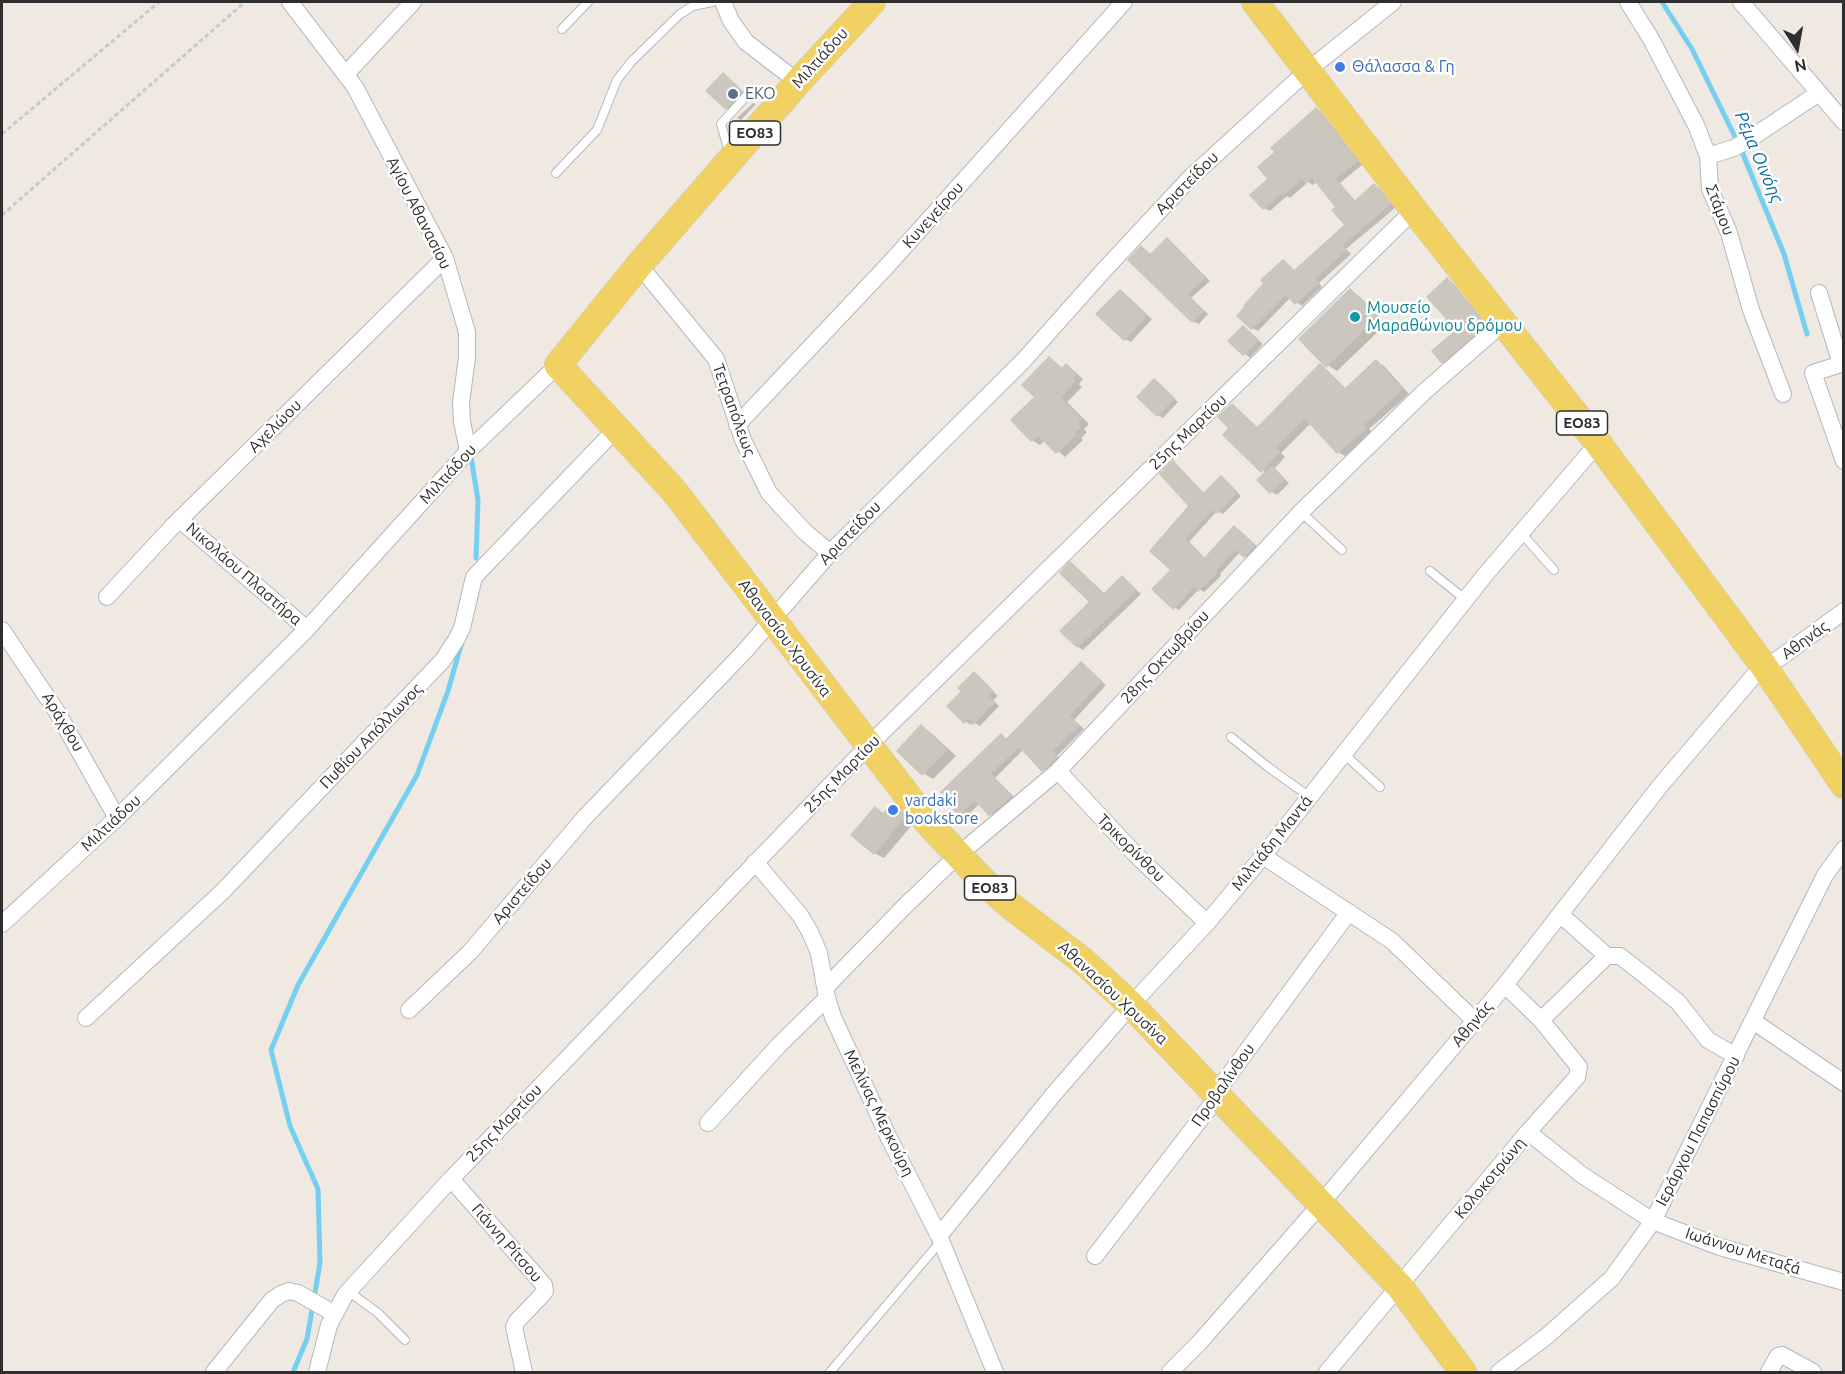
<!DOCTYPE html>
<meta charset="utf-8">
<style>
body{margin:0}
#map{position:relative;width:1845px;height:1374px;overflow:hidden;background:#efe9e1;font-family:Ubuntu,sans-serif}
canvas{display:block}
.frame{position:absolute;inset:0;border:3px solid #2e2e2e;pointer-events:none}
.north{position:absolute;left:1767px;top:18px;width:60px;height:60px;-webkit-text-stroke:4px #fff;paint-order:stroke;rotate:169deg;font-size:16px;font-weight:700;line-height:24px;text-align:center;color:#2e2e2e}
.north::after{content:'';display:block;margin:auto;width:21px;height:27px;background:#2e2e2e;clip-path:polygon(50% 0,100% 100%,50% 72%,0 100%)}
</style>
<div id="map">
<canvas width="1845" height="1374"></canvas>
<div class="frame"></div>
<div class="north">N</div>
</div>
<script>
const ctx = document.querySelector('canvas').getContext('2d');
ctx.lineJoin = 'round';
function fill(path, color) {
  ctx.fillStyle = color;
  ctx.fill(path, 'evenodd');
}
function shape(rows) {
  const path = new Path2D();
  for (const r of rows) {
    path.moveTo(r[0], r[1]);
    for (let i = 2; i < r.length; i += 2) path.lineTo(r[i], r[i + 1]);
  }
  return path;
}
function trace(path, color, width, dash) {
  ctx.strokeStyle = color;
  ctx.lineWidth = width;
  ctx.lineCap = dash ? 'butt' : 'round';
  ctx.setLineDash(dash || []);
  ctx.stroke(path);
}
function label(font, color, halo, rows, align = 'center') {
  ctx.font = font + ' Ubuntu,sans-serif';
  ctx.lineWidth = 5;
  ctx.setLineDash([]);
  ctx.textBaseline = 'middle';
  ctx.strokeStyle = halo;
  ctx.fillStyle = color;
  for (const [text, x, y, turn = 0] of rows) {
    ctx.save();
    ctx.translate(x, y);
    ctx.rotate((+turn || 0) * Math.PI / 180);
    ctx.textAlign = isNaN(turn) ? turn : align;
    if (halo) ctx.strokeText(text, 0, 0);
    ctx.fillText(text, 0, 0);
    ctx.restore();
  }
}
const shadow = shape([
 [725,76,744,93,729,110,727,108],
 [753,103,756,104,741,120,737,118],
 [1316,109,1322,113,1362,165,1340,183,1356,202,1375,186,1380,189,1395,208,1346,249,1351,254,1319,283,1322,287,1302,306,1291,297,1258,331,1252,328,1284,261,1296,272,1347,225,1339,207,1317,181,1313,185,1308,182,1290,198,1287,196,1270,211,1264,208,1277,152],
 [1167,240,1210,281,1191,298,1208,314,1199,324,1193,321,1141,248,1152,255],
 [1447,279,1453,283,1490,329,1449,365,1443,361,1456,332,1450,319],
 [1120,291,1152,319,1131,342,1125,339],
 [1350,291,1359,296,1386,324,1337,371,1327,365],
 [1243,328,1263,344,1250,358,1230,341],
 [1049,359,1064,369,1066,366,1074,371,1083,379,1079,384,1082,387,1067,402,1089,424,1084,429,1087,432,1081,438,1083,440,1065,457,1045,440,1040,445,1032,440,1013,420,1037,397],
 [1377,362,1384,366,1409,394,1369,429,1372,432,1345,456,1338,452,1312,422,1281,453,1285,457,1274,469,1289,483,1277,495,1270,491,1266,473,1262,470,1232,428,1232,405,1239,410,1259,429,1320,366,1327,370,1346,389],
 [1154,381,1178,402,1163,418,1158,415],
 [1173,463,1178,466,1205,494,1226,481,1241,496,1223,514,1217,511,1189,542,1206,559,1239,531,1259,549,1250,559,1240,552,1220,574,1221,576,1204,592,1199,589,1179,610,1174,607,1173,570,1191,506],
 [1071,564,1105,595,1122,578,1141,594,1083,650,1077,646,1092,602],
 [1081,664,1106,685,1074,720,1084,729,1057,756,1062,761,1049,773,1043,769,1024,749,995,778,1017,800,996,818,980,803,966,817,960,814,1001,736,1008,740],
 [974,674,998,696,993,700,999,706,980,726,973,722,971,725,965,721,964,691],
 [921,727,931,733,956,756,933,779,923,773],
 [892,806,902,812,913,824,884,858,874,853,875,809,885,815]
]);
const stream = shape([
 [1662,2,1692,49,1740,147,1784,254,1807,334],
 [471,457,478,500,476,558],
 [293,1372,307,1339,320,1263,318,1189,290,1126,271,1050,298,985,417,775,448,691,461,645]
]);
const building = shape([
 [723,73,742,91,726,109,706,91,723,73],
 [1316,108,1357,161,1335,179,1354,202,1374,184,1390,204,1342,245,1346,250,1314,279,1318,283,1295,304,1286,294,1251,329,1237,316,1245,307,1244,306,1264,283,1261,280,1283,260,1294,271,1345,225,1332,210,1336,207,1312,177,1306,183,1302,178,1283,195,1281,193,1263,209,1250,195,1268,179,1258,167,1275,152,1271,148,1316,108],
 [1167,238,1205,277,1187,294,1203,311,1192,322,1128,260,1141,246,1150,255,1167,238],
 [1447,278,1485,325,1442,363,1432,351,1454,332,1444,322,1447,319,1427,297,1447,278],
 [1350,289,1377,317,1326,367,1299,339,1350,289],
 [1120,290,1147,315,1124,340,1096,314,1120,290],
 [1243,326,1258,340,1243,355,1228,341,1243,326],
 [1049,357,1062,369,1066,364,1076,374,1072,378,1075,381,1060,397,1081,419,1077,424,1080,427,1074,433,1076,435,1056,453,1038,435,1031,441,1011,420,1035,397,1022,385,1049,357],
 [1376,360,1402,389,1363,425,1366,428,1337,453,1305,418,1275,448,1279,452,1261,472,1223,435,1229,428,1218,417,1232,404,1257,428,1320,364,1345,389,1376,360],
 [1154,379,1174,398,1157,416,1137,397,1154,379],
 [1173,461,1203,494,1221,476,1237,492,1217,513,1213,509,1185,538,1204,559,1234,526,1255,545,1244,557,1235,549,1216,570,1217,572,1198,591,1194,586,1173,609,1152,589,1171,570,1150,551,1189,506,1160,474,1173,461],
 [1272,466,1284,479,1270,493,1257,480,1272,466],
 [1070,562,1104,594,1122,576,1136,590,1077,647,1060,631,1090,602,1060,573,1070,562],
 [1081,662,1101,681,1069,716,1079,725,1052,751,1057,757,1042,771,1019,746,990,774,1012,796,989,815,975,800,959,815,943,799,946,796,941,792,1001,734,1006,740,1081,662],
 [974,672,993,691,988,696,994,702,973,724,968,718,964,723,947,706,962,691,958,688,974,672],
 [921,725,947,750,922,775,897,751,921,725],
 [892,804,904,817,874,854,851,835,875,807,883,814,892,804]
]);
const path = shape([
 [2,134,159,2],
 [2,215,245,2]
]);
const lane = shape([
 [562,29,588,2],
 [729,152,721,124,748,94,779,96],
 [556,173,597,130,617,80,631,62,680,14,693,6,712,2],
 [1301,512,1342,550],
 [1521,533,1554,570],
 [1430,571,1466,600],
 [1231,737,1268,767,1310,797],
 [1344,754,1380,787],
 [348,1291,378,1313,405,1340],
 [830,1372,941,1241]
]);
const street = shape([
 [290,2,355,87,445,258,467,332,467,358,461,402,462,422,468,451],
 [723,2,731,21,746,42,798,82],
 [1628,2,1651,39,1696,125,1708,156,1710,189,1729,233,1751,310,1783,394],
 [1741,2,1844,122],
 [346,74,413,2],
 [1708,156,1734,148,1751,138,1819,93],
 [639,265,716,359,743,440,769,493,805,532,830,553],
 [1819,293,1841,364],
 [1844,363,1813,373,1844,461],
 [737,425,888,265,1124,2],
 [180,520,307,629],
 [107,597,172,527,445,258],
 [2,630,57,712,117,818],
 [1766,668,1844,611],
 [1058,771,1136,855,1207,923],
 [1263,856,1392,941,1475,1021],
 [755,862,800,915,810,932,819,953,827,998,833,1017,889,1138,939,1236,995,1372],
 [1561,915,1607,956,1620,956,1638,970,1678,1002,1708,1040,1736,1056],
 [2,924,117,818,307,629,468,451,558,365],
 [825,988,905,906,957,856,1058,771,1301,512,1424,392,1503,323],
 [409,1010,470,952,586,816,744,652,830,553,1024,360,1105,269,1190,178,1307,71,1393,2],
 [86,1018,222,892,443,660,456,640,462,628,474,577,617,428],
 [1541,1020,1607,956],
 [1753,1021,1844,1083],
 [708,1123,779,1045,827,998],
 [1528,1132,1582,1175,1653,1221,1720,1247,1844,1282],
 [451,1179,544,1285,545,1291,541,1296,517,1321,514,1327,524,1372],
 [939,1236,1053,1095,1131,1005,1207,923,1263,856,1485,575,1598,443],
 [1095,1256,1212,1104,1224,1082,1349,912],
 [214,1372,272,1300,281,1294,289,1291,298,1293,333,1313],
 [317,1372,329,1325,345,1295,451,1179,868,746,1414,210],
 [1170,1372,1199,1343,1313,1213,1505,985,1660,786,1763,665],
 [1327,1372,1528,1132,1577,1077,1579,1067,1541,1020,1505,985],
 [1499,1372,1547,1336,1612,1278,1653,1221,1825,875,1844,849],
 [1769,1372,1778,1356,1782,1355,1813,1372]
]);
const primary = shape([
 [872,2,798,82,639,265,558,365,674,491,930,825,987,885,1012,907,1083,961,1131,1005,1400,1287,1463,1372],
 [1255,2,1414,210,1598,443,1763,665,1844,785]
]);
const markers = [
 [1340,67,6,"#3f7fe0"],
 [733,94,6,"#5c6f8a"],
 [1355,317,6,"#0f9aa8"],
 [893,810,6,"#3f7fe0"]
];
const shields = [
 [755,133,51],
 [1582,423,51],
 [990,888,51]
];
const shieldNames = [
 ["ΕΟ83",755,133],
 ["ΕΟ83",1582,423],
 ["ΕΟ83",990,888]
];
const streetNames = [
 ["Μιλτιάδου",820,58,-48],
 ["Αριστείδου",1187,183,-45],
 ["Στάμου",1720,210,69],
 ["Αγίου Αθανασίου",419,213,63],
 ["Κυνεγείρου",933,215,-48],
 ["Τετραπόλεως",734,410,70],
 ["Αχελώου",275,426,-45],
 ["25ης Μαρτίου",1188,432,-44],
 ["Μιλτιάδου",448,474,-47],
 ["Αριστείδου",850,533,-46],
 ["Νικολάου Πλαστήρα",244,574,41],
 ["Αθανασίου Χρυσίνα",785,638,53],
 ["Αθηνάς",1805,640,-36],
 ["28ης Οκτωβρίου",1165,657,-47],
 ["Αράχθου",63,722,59],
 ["Πυθίου Απόλλωνος",371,736,-46],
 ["25ης Μαρτίου",842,774,-46],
 ["Μιλτιάδου",111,823,-43],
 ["Μιλτιάδη Μαντά",1272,843,-51],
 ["Τρικορίνθου",1131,848,45],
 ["Αριστείδου",522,891,-49],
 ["Αθανασίου Χρυσίνα",1113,993,43],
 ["Αθηνάς",1472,1024,-50],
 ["Προβαλίνθου",1223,1085,-55],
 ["Μελίνας Μερκούρη",879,1113,64],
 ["25ης Μαρτίου",504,1123,-46],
 ["Ιεράρχου Παπασπύρου",1698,1131,-63],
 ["Κολοκοτρώνη",1490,1178,-50],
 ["Γιάννη Ρίτσου",507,1243,49],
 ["Ιωάννου Μεταξά",1743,1251,18]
];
const shopNames = [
 ["Θάλασσα & Γη",1352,67],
 ["vardaki",905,801],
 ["bookstore",905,819]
];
const serviceNames = [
 ["EKO",745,94]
];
const cultureNames = [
 ["Μουσείο",1367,308],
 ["Μαραθώνιου δρόμου",1367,326]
];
const waterNames = [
 ["Ρέμα Οινόης",1759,157,67]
];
fill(shadow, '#0003');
trace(stream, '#75cff0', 5);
fill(building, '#cbc7bf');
trace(building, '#cbc5ba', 1.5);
trace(lane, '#b4b7c1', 10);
trace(street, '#b4b7c1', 18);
trace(primary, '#c9c9c9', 28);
trace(path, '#c9c9c9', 3, [4.5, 3]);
trace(lane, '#fff', 8);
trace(street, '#fff', 16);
trace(primary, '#f2d163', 27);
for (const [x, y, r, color] of markers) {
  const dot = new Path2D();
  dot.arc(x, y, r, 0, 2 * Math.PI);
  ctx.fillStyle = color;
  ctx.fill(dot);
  trace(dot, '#fff', 2);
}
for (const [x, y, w] of shields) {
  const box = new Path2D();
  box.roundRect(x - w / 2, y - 12, w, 24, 4.5);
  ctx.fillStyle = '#fff';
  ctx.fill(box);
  trace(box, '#2e2e2e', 1.5);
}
label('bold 15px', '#2e2e2e', null, shieldNames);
label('16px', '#2e2e2e', '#fff', streetNames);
label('16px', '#366cbe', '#fff', shopNames, 'left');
label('16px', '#4e5e75', '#fff', serviceNames, 'left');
label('16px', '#0d838f', '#fff', cultureNames, 'left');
label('italic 18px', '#0d6fa3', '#fff', waterNames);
</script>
